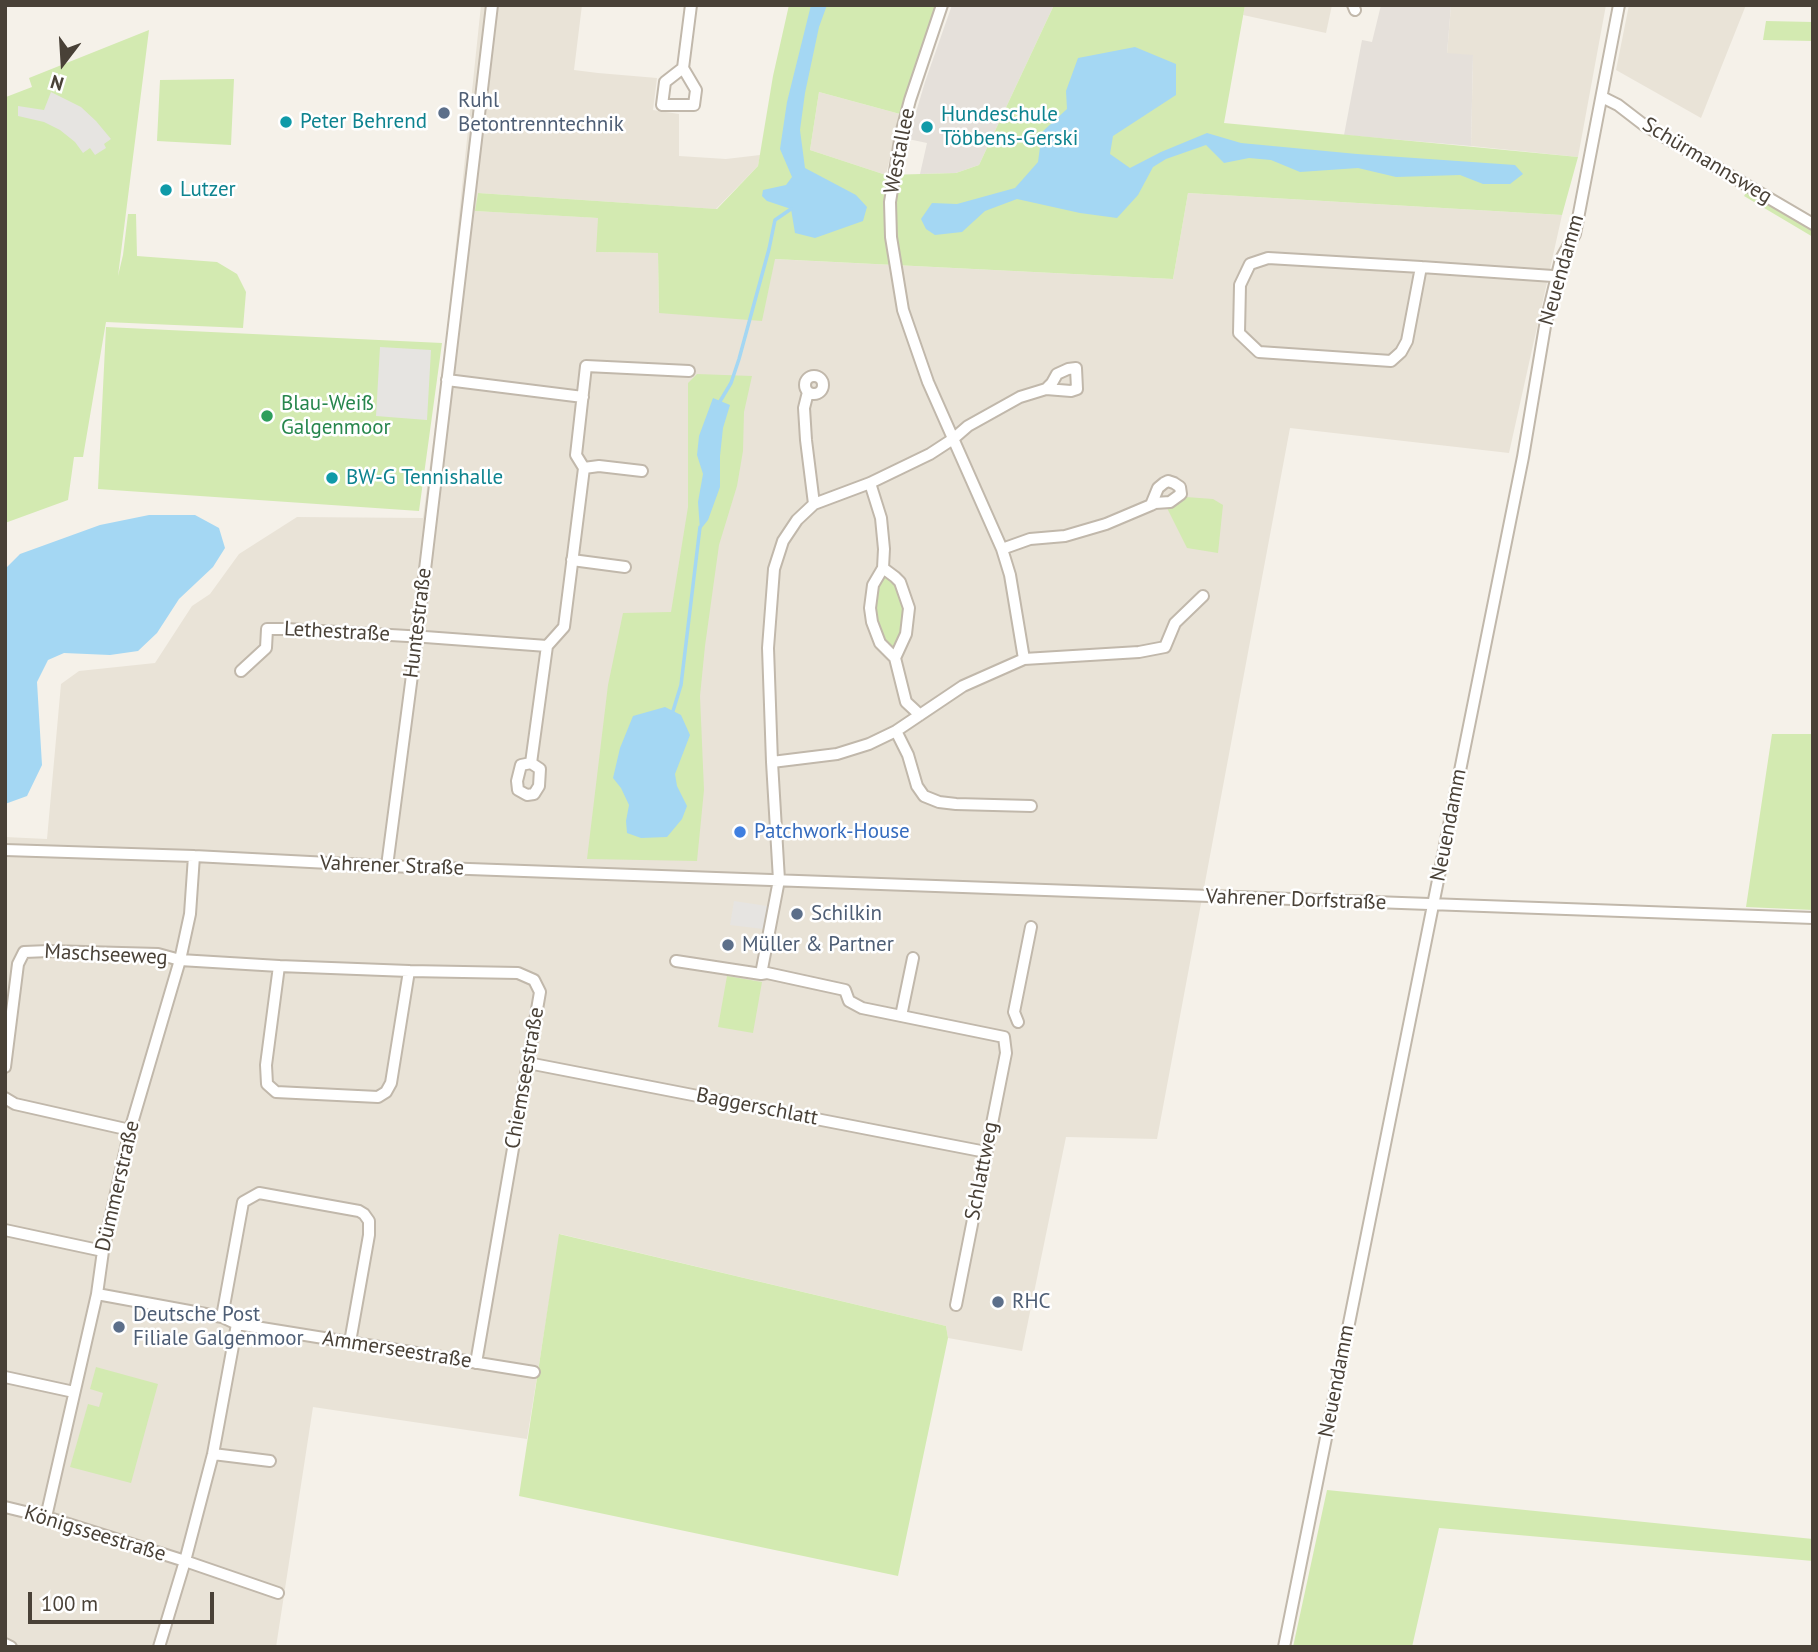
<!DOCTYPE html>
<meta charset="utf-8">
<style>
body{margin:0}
#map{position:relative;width:1818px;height:1652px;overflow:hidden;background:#f5f1e9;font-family:"PT Sans",sans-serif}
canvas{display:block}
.frame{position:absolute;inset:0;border:7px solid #494137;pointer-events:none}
.north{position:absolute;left:28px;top:28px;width:70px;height:70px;-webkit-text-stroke:5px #fff;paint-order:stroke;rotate:197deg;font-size:19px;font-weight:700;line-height:28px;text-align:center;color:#494137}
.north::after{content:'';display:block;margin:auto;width:24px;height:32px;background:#494137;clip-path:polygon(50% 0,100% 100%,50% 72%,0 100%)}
.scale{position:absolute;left:28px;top:1592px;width:186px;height:32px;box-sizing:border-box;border:4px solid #494137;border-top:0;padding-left:9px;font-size:21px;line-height:24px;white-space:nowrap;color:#494137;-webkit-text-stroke:5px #fff;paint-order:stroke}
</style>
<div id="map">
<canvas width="1818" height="1652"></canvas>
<div class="frame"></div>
<div class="north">N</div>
<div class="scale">100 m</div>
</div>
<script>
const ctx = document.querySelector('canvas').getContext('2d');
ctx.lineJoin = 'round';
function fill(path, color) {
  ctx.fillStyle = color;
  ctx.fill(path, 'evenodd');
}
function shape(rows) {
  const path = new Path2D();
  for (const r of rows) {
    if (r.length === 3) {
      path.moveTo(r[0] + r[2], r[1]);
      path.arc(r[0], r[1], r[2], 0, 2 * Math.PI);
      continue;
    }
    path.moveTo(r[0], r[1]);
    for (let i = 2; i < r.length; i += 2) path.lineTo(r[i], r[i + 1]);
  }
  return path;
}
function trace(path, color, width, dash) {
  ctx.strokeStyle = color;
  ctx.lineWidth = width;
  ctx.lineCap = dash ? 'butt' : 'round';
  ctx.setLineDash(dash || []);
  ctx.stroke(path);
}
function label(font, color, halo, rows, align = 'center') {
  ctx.font = font + ' "PT Sans",sans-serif';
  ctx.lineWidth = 5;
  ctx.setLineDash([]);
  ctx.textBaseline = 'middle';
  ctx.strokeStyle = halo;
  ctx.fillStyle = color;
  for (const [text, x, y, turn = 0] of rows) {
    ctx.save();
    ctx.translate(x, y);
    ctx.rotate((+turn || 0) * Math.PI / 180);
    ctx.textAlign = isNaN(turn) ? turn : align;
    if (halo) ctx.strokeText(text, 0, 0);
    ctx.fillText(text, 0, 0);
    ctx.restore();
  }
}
const residential = shape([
 [481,5,582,5,574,70,598,73,657,78,653,110,679,114,679,156,726,159,760,155,758,166,716,209,478,193,476,211,599,218,597,252,658,253,659,313,774,259,1173,279,1188,193,1562,215,1509,453,1290,428,1157,1139,1066,1137,1022,1351,948,1338,946,1326,560,1234,527,1439,313,1407,276,1647,5,1647,5,837,47,839,61,684,79,671,155,663,192,606,210,594,239,554,297,517,423,518,444,359],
 [1245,5,1332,5,1326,33,1243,15],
 [1451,5,1606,5,1578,157,1471,146,1473,56,1447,54],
 [1629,5,1746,5,1701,118,1616,70],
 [819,92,900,114,886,175,810,150]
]);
const industrial = shape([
 [952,5,1054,5,979,165,956,173,920,174,927,143,908,139,925,82],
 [1381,5,1451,5,1447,53,1473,55,1471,146,1344,135,1362,40,1372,42]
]);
const green = shape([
 [789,5,936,5,900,114,819,92,810,150,886,175,956,173,979,165,1054,5,1245,5,1224,123,1578,157,1562,215,1188,193,1173,279,775,259,762,321,659,313,658,253,596,252,598,218,475,211,478,193,717,209,758,166,773,76],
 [1766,21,1813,22,1813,41,1763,40],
 [149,30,118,276,123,255,128,214,136,214,137,256,217,262,237,274,246,292,243,328,106,322,83,457,74,457,68,500,5,523,5,96,6,97,32,87,29,78],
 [234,79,231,145,157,141,160,80],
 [1754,182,1813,217,1813,237,1744,196],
 [106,327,442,343,419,511,98,489],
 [697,374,752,376,744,412,743,451,737,486,719,545,705,646,700,696,704,790,697,861,587,859,608,685,623,613,671,612,688,507,688,383],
 [1186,497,1213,499,1223,505,1218,553,1187,548,1167,508,1176,506],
 [887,575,893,579,898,588,905,609,903,631,895,651,883,641,877,626,873,604,876,585,881,577],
 [1772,734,1813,734,1813,910,1746,907],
 [727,976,762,982,753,1033,718,1027],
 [559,1234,946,1326,948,1338,898,1576,519,1496],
 [96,1367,158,1384,131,1483,70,1467,88,1404,99,1407,103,1393,90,1389],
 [1327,1490,1813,1539,1813,1561,1439,1528,1412,1647,1293,1647]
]);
const parking = shape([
 [51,92,81,107,96,121,111,139,104,144,106,148,95,155,90,148,83,153,75,142,60,130,44,122,18,116,18,106,44,110],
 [380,347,431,350,427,420,376,416],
 [734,901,767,906,763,929,730,925]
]);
const water = shape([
 [811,5,827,5,819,27,805,93,800,130,805,168,856,195,867,207,863,221,815,238,795,233,791,209,767,201,762,196,763,190,786,185,792,177,780,149,787,102],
 [1135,47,1176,64,1176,95,1113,136,1110,154,1130,168,1161,152,1207,133,1241,143,1357,154,1515,165,1523,174,1510,184,1483,184,1460,175,1396,177,1358,168,1300,172,1271,160,1249,158,1224,163,1206,145,1166,159,1153,167,1138,195,1117,218,1080,213,1017,199,985,211,962,232,935,235,926,229,921,219,932,203,957,204,1015,188,1038,162,1042,132,1067,109,1066,91,1078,58],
 [713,398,730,405,723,428,720,456,720,487,708,520,700,530,698,502,703,474,697,455,699,436],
 [149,515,195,515,219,528,225,548,213,567,179,599,157,633,138,651,110,655,64,653,48,660,37,682,42,765,27,796,5,804,5,569,20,554,100,525],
 [665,707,681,715,690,735,675,774,677,786,687,806,682,819,667,837,641,838,627,833,626,821,629,805,621,788,613,778,620,748,633,716]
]);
const stream = shape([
 [719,403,731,383,739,359,769,249,775,220,791,209],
 [673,711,681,685,700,527]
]);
const minor = shape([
 [942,5,910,100,901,134,890,202,891,237,903,310,928,382,1002,549,1010,575,1024,659,963,686,896,731,869,744,837,754,772,762,779,880,761,974,767,973,845,990,849,1001,862,1008,1004,1037,1006,1053,956,1305],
 [1353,5,1355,10],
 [683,68,665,82,662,105,694,105,696,90,683,68,691,5],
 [1602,97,1618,105,1644,125,1813,224],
 [1421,267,1407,341,1401,352,1391,361,1259,352,1239,333,1240,285,1250,264,1268,258,1421,267,1553,276,1556,277],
 [814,385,9],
 [447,380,583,397],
 [808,392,804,408,806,440,814,504],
 [584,468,599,466,642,471],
 [870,483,881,518,884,549,883,568,873,585,870,608,872,622,880,643,895,658,906,702,920,715],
 [1002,549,1030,539,1065,536,1106,524,1151,505,1155,503,1170,502,1181,494,1180,487,1174,483,1168,481,1164,483,1158,488,1151,505],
 [572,560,625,567],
 [883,568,895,577,900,582,909,608,906,634,895,658],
 [1024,659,1139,652,1165,647,1175,623,1203,596],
 [241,671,266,648,267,629,286,629,425,637,547,646],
 [896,731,908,755,917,786,924,796,939,802,956,804,1031,806],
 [772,762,768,648,774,569,783,541,797,520,814,504,870,483,930,454,953,439,968,426,1020,397,1046,389,1071,391,1077,389,1076,368,1068,369,1057,374,1052,383,1046,389],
 [531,763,540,769,539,786,534,794,527,795,518,790,517,781,521,765,531,763,547,646,564,627,584,468,576,455,586,366,689,371],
 [5,850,194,856,387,866,1813,918],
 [387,866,417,637,492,5],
 [676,961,761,974],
 [279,966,266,1065,267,1084,276,1092,378,1097,386,1092,391,1083,409,971],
 [901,1016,913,958],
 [1018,1022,1014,1012,1031,927],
 [528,1063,986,1152],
 [5,1067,18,964,24,952,49,951,158,954,180,960,279,966,409,971,518,973,534,980,540,992,476,1363],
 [5,1098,15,1104,130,1130],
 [5,1230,103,1251],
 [97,1294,222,1317,237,1324,534,1372],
 [222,1317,243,1202,259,1193,359,1211,364,1214,369,1221,369,1235,350,1342],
 [5,1377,74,1392],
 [213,1454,270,1461],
 [5,1507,46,1517,185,1561,278,1593],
 [46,1517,97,1294,103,1251,130,1130,180,960,190,914,194,856],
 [5,1644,11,1647],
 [159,1647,185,1561,213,1454,237,1324],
 [1284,1647,1523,457,1545,326,1561,259,1575,234,1619,5]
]);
const markers = [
 [444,113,7,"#5c6f8a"],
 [286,122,7,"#0f9aa8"],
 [927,127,7,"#0f9aa8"],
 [166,190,7,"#0f9aa8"],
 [267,416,7,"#2e9e5b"],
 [332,478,7,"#0f9aa8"],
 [740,832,7,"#3f7fe0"],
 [797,914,7,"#5c6f8a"],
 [728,945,7,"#5c6f8a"],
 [998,1302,7,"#5c6f8a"],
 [119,1327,7,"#5c6f8a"]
];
const serviceNames = [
 ["Ruhl",458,101],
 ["Betontrenntechnik",458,125],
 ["Schilkin",811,914],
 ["Müller & Partner",742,945],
 ["RHC",1012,1302],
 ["Deutsche Post",133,1315],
 ["Filiale Galgenmoor",133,1339]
];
const cultureNames = [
 ["Hundeschule",941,115],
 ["Többens-Gerski",941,139],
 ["Peter Behrend",300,122],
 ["Lutzer",180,190],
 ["BW-G Tennishalle",346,478]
];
const streetNames = [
 ["Westallee",900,151,-79],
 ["Schürmannsweg",1707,161,31],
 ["Neuendamm",1562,270,-74],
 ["Huntestraße",418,623,-83],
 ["Lethestraße",337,632,3],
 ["Neuendamm",1449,825,-79],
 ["Vahrener Straße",392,866,2],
 ["Vahrener Dorfstraße",1296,900,2],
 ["Maschseeweg",106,955,3],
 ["Chiemseestraße",525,1078,-80],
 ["Baggerschlatt",757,1107,11],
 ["Schlattweg",982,1171,-79],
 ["Dümmerstraße",118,1186,-77],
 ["Ammerseestraße",397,1350,9],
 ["Neuendamm",1337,1381,-79],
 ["Königsseestraße",95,1534,17]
];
const leisureNames = [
 ["Blau-Weiß",281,404],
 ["Galgenmoor",281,428]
];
const shopNames = [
 ["Patchwork-House",754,832]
];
fill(residential, '#e9e3d7');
fill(industrial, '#e5e0da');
fill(green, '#d3eab1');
fill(parking, '#e6e4e1');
fill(water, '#a4d7f3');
trace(stream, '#a4d7f3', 3.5);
trace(minor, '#c1b8ab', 14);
trace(minor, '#fff', 10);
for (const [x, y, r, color] of markers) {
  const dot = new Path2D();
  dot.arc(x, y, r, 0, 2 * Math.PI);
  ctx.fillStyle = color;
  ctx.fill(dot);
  trace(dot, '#fff', 2.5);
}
label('21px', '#4e5e75', '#fff', serviceNames, 'left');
label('21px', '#0d838f', '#fff', cultureNames, 'left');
label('21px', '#494137', '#fff', streetNames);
label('21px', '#27864d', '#fff', leisureNames, 'left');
label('21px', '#366cbe', '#fff', shopNames, 'left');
</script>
